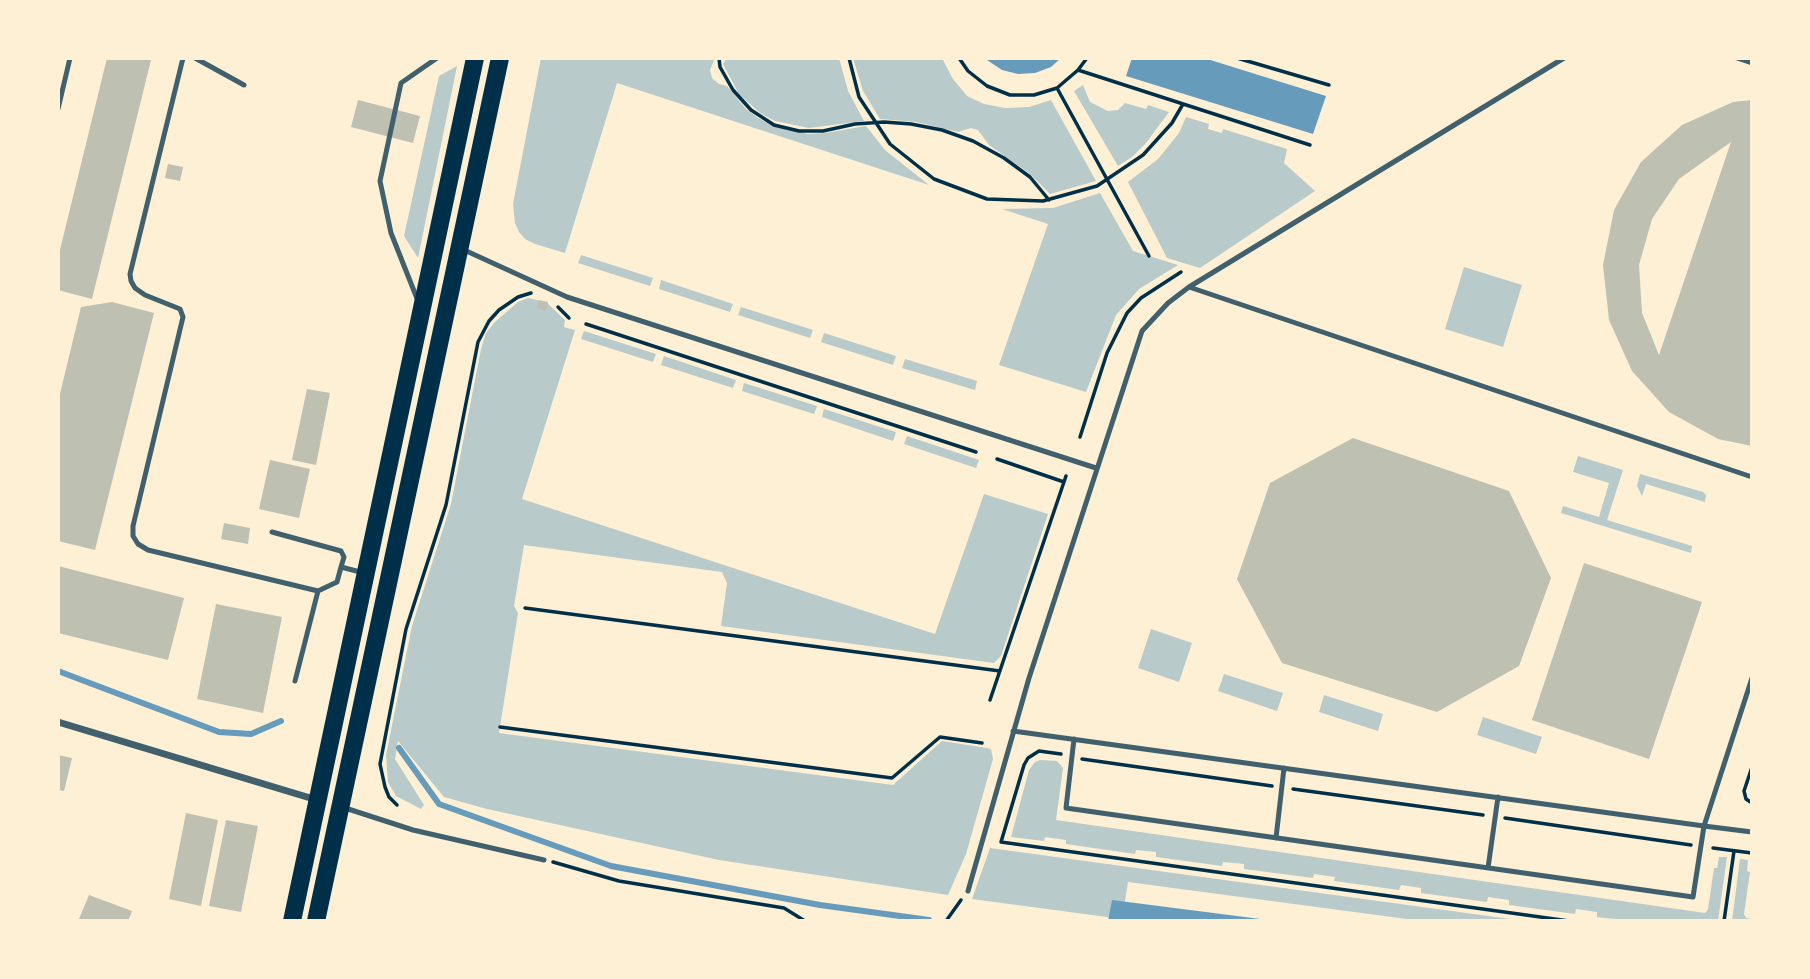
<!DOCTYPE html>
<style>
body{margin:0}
#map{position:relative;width:1810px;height:979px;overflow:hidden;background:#fdf0d5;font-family:"PT Sans Narrow",sans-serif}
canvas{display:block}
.frame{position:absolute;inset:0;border:60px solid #fdf0d5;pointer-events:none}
</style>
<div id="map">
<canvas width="1810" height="979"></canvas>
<div class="frame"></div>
</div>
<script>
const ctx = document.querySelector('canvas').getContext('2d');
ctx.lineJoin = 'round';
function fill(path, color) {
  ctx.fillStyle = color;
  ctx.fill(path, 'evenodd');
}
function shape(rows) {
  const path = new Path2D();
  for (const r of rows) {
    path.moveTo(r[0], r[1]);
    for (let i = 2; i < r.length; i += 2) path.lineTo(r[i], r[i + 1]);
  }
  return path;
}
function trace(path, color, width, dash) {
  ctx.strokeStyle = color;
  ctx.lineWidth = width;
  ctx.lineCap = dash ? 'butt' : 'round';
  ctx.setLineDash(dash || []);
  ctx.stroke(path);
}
const green = shape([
 [541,58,715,58,710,70,712,78,719,84,727,86,746,109,758,118,773,126,808,134,825,133,866,126,885,150,929,185,617,83,565,253,535,244,525,239,519,232,515,223,513,204],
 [727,58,839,58,848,91,864,121,809,128,775,121,760,113,739,94,723,64],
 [853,58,942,58,953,79,967,96,984,104,1005,108,1029,107,1051,100,1096,181,1050,194,1029,173,989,145,978,130,971,128,958,132,916,122,880,119,863,91],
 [457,66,418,258,404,236,439,76],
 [1083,85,1090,102,1108,111,1118,110,1125,103,1146,109,1148,105,1169,112,1146,143,1132,157,1118,166,1074,91],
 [1186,117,1209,124,1208,129,1222,133,1223,129,1287,149,1284,163,1315,191,1200,268,1167,258,1128,182,1158,159,1179,133],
 [1100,193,1133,251,1178,265,1139,289,1116,315,1086,392,999,365,1048,224,1002,209,1053,208],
 [581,255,653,278,650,286,578,263],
 [1464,267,1522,285,1503,347,1445,329],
 [661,280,733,304,730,312,659,289],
 [528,298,546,302,565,320,564,327,575,330,522,499,935,634,984,494,1048,514,1001,656,994,663,721,626,727,583,722,572,524,545,514,606,518,613,499,733,893,785,942,741,987,748,991,749,993,759,966,854,948,895,719,860,487,809,444,797,398,741,395,759,424,805,421,809,396,796,388,782,386,755,412,626,451,504,481,349,486,333,495,322,518,302],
 [741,307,813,330,810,338,738,315],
 [584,331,656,354,653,362,581,339],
 [824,333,896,356,893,365,821,342],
 [664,356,736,380,733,388,661,365],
 [905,359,977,381,975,390,902,368],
 [744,383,817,406,814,414,742,391],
 [824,409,896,432,893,441,822,417],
 [907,436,979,460,976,468,904,444],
 [1578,456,1623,470,1607,520,1692,546,1691,553,1561,513,1563,506,1599,517,1609,483,1573,472],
 [1640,474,1703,492,1706,495,1705,502,1646,484,1642,496,1637,486],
 [1151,629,1192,643,1179,682,1138,668],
 [1224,674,1283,693,1277,711,1218,691],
 [1324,695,1383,714,1378,731,1319,712],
 [1483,717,1542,737,1536,754,1477,735],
 [1040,760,1057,761,1063,768,1056,820,1705,913,1708,909,1714,868,1717,868,1719,857,1727,857,1718,921,1631,921,1597,917,1597,912,1576,909,1575,914,1509,905,1509,900,1488,897,1487,902,1421,893,1421,888,1401,885,1399,890,1334,881,1335,877,1314,874,1313,878,1244,869,1244,864,1223,862,1222,866,1156,857,1156,852,1136,850,1135,854,1066,844,1066,840,1045,837,1044,841,1011,837,1029,770,1035,762],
 [990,848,1525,921,1422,921,1128,882,1122,919,972,899],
 [1740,859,1748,860,1747,871,1750,872,1744,914,1746,918,1752,919,1752,921,1732,921]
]);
const water = shape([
 [984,58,1061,58,1051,67,1035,73,1018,74,1002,70],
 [1132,58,1204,58,1326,96,1313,134,1126,76],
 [1112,900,1276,921,1108,921]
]);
const stream = shape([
 [58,671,219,732,251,734,281,721],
 [399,748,439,804,611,866,820,905,929,920]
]);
const building = shape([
 [107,58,151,60,92,299,58,290,58,258],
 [358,100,420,116,413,143,351,127],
 [1752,100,1752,446,1718,439,1669,412,1632,371,1609,320,1603,265,1614,210,1641,162,1682,125,1733,102],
 [1731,142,1659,355,1642,313,1639,265,1652,219,1679,179],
 [168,164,183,167,180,181,165,178],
 [539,300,548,302,546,311,537,308],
 [112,302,154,313,95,550,58,541,58,402,81,307],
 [307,389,330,393,316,465,292,460],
 [1353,438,1509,491,1551,578,1519,666,1437,712,1282,663,1237,579,1270,483],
 [270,460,310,469,299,518,259,509],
 [224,523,250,528,248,544,221,539],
 [1584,563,1702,602,1649,759,1532,720],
 [58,566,184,598,168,660,58,633],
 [216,604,282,617,263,713,197,699],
 [58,755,72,758,64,791,58,790],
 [186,813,218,820,201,906,169,899],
 [226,820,258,826,241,912,209,906],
 [89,895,132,911,128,921,86,921,79,919]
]);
const path = shape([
 [719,58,720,67,733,90,751,110,774,125,799,131,823,131,855,124,884,122,911,124,942,130,973,141,1004,158,1030,177,1049,200],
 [849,58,859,97,890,144,934,179,987,199,1043,201,1097,186,1143,155,1172,123,1183,104],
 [959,58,968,71,987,86,1010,95,1034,95,1057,88,1078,70,1087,58],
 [1237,58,1329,85],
 [1078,70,1310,145],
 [1057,88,1149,256],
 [558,307,569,318],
 [586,324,976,452],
 [1080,437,1107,353,1127,313,1141,298,1181,272],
 [997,459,1064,482],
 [525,608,1000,671],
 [990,700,1066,476],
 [500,727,892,778,940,737,982,743],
 [1061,754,1039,751,1028,758,1024,765,1001,842,1569,921],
 [1082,759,1272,786],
 [1752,767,1744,791,1746,799,1752,803],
 [1293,789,1483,815],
 [397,805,389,797,385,787,380,764,406,629,446,505,478,342,489,321,499,310,518,297,531,293],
 [1505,818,1691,845],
 [1713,848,1752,853],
 [553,862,619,881,784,908,805,921],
 [946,921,961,900],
 [1724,921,1734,851]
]);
const service = shape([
 [183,58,130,274,131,281,135,288,145,295,180,309,183,317,133,526,133,536,138,544,148,550,318,591,337,582,341,567,364,573],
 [195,58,244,85],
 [1737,58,1752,63],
 [58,109,70,58],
 [462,249,567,297,1096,468],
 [1189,287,1752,477],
 [418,301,391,233,380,181,401,83,437,58],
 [272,532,341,551,344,557,341,567],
 [295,681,318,591],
 [1013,731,1704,826,1752,678],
 [1074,739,1066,808,1693,897,1704,826,1752,832],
 [342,807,413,830,544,860],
 [1276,838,1284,768],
 [1488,868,1498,797],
 [968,891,1029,678,1142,331,1168,303,1189,287,1564,58]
]);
const minor = shape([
 [58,722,317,800]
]);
const primary = shape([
 [292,921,475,58],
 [316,921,500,58]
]);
fill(green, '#b9caca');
fill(water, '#669bbc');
trace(stream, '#669bbc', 6);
fill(building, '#bec0b2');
trace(path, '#003049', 3.5);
trace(service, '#3f606c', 5);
trace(minor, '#3f606c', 7);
trace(primary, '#003049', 18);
</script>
